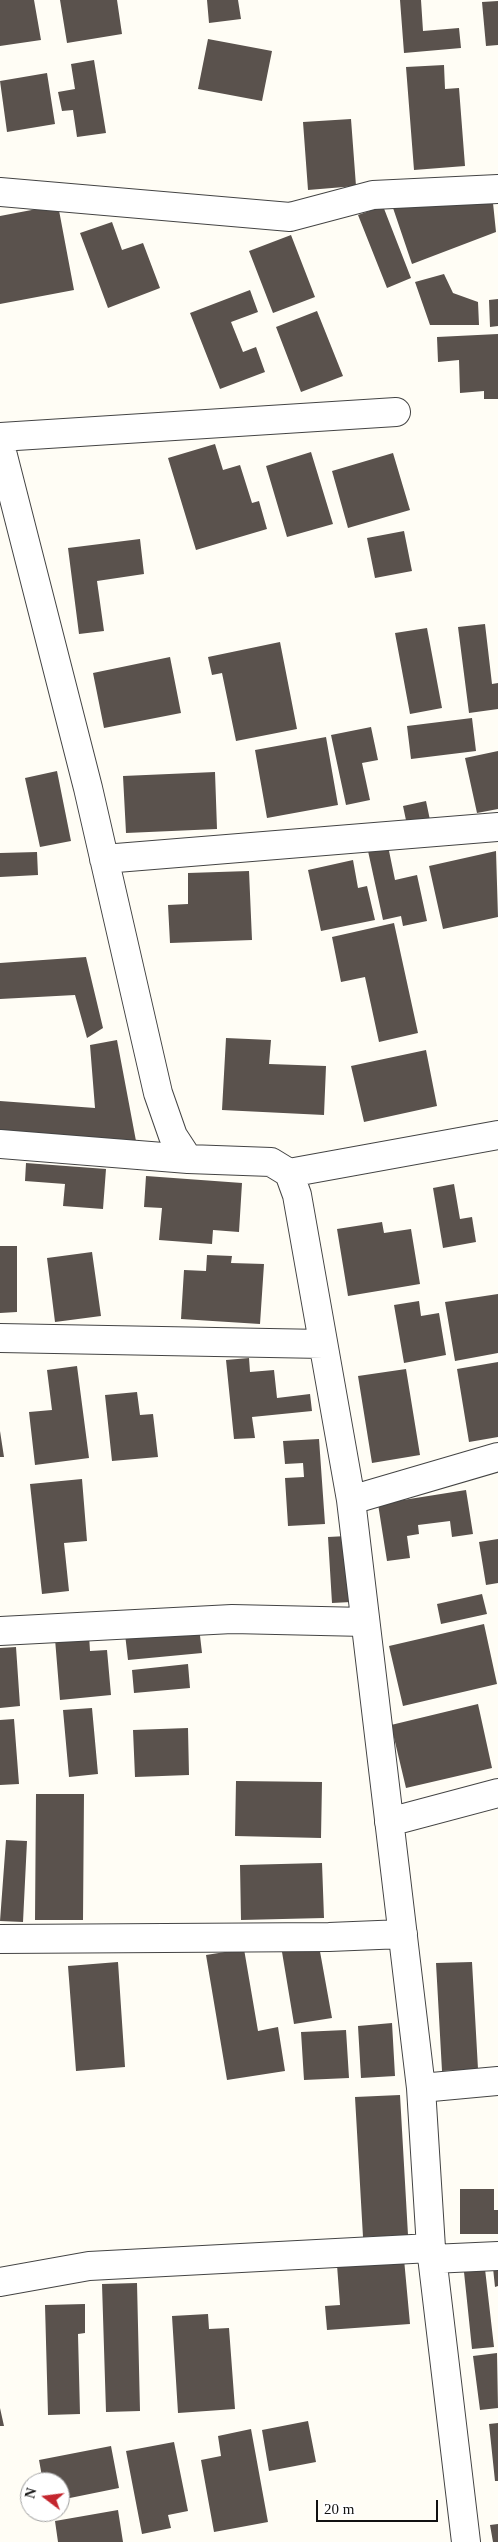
<!DOCTYPE html>
<style>
body{margin:0}
#map{position:relative;width:498px;height:2542px;overflow:hidden;background:#fffdf5;font-family:"Times New Roman",serif}
canvas{display:block}
.north{position:absolute;left:20px;top:2472px;width:50px;height:50px;box-sizing:border-box;background:#fff;border:1px solid #a0a0a0;border-radius:50%;rotate:285deg;font-size:14px;font-weight:700;line-height:20px;text-align:center;color:#111}
.north::after{content:'';display:block;margin:auto;width:18px;height:22px;background:#c4262e;clip-path:polygon(50% 0,100% 100%,50% 72%,0 100%)}
.scale{position:absolute;left:316px;top:2500px;width:122px;height:22px;box-sizing:border-box;border:2px solid #111;border-top:0;padding-left:6px;font-size:15px;line-height:18px;white-space:nowrap;color:#111;-webkit-text-stroke:4px #fff;paint-order:stroke}
</style>
<div id="map">
<canvas width="498" height="2542"></canvas>
<div class="north">N</div>
<div class="scale">20 m</div>
</div>
<script>
const ctx = document.querySelector('canvas').getContext('2d');
ctx.lineJoin = 'round';
function fill(path, color) {
  ctx.fillStyle = color;
  ctx.fill(path, 'evenodd');
}
function shape(rows) {
  const path = new Path2D();
  for (const r of rows) {
    path.moveTo(r[0], r[1]);
    for (let i = 2; i < r.length; i += 2) path.lineTo(r[i], r[i + 1]);
  }
  return path;
}
function trace(path, color, width, dash) {
  ctx.strokeStyle = color;
  ctx.lineWidth = width;
  ctx.lineCap = dash ? 'butt' : 'round';
  ctx.setLineDash(dash || []);
  ctx.stroke(path);
}
const building = shape([
 [0,0,34,0,41,40,0,46],
 [60,0,117,0,122,34,67,43],
 [207,0,238,0,241,19,209,23],
 [400,0,421,0,423,31,459,28,461,48,404,53],
 [498,1,498,45,486,46,482,2],
 [208,39,272,51,262,101,198,89],
 [94,60,106,133,77,137,73,110,62,111,58,92,75,89,71,64],
 [444,65,445,89,459,88,465,166,414,170,406,67],
 [47,73,55,124,7,132,0,81],
 [351,119,356,186,308,190,303,122],
 [493,203,496,232,412,264,393,208],
 [58,205,74,290,0,304,0,216],
 [383,206,411,278,387,288,358,215],
 [112,222,122,250,143,243,160,288,108,308,80,233],
 [291,235,315,297,273,313,249,251],
 [444,274,453,293,478,302,479,325,430,325,415,282],
 [250,290,258,312,231,322,243,352,256,347,265,372,220,389,190,313],
 [498,299,498,326,490,327,489,300],
 [317,311,343,376,301,392,276,327],
 [498,334,498,399,484,399,484,391,460,393,459,360,438,362,437,337],
 [215,444,223,470,240,465,252,503,259,501,267,529,196,550,168,458],
 [311,452,333,524,287,537,266,466],
 [393,453,410,510,348,528,332,471],
 [404,531,412,571,375,578,367,538],
 [140,539,144,574,97,581,104,631,79,634,68,548],
 [485,624,492,684,498,683,498,709,469,713,458,627],
 [427,628,442,708,410,714,395,633],
 [280,642,297,729,236,741,222,673,212,675,208,657],
 [170,657,181,713,104,728,93,673],
 [472,718,476,751,411,759,407,726],
 [371,727,378,760,362,763,370,800,346,805,331,735],
 [326,737,338,805,267,818,255,750],
 [498,751,498,809,477,813,465,758],
 [57,771,71,841,40,847,25,778],
 [215,772,217,829,126,833,123,776],
 [426,801,430,820,407,825,403,806],
 [388,846,395,880,417,875,427,921,403,926,401,916,383,920,368,851],
 [496,851,498,917,443,929,429,866],
 [37,852,38,875,0,877,0,853],
 [353,860,358,888,367,886,375,920,321,931,308,870],
 [249,871,252,940,170,943,168,905,188,904,188,873],
 [394,923,418,1033,379,1042,365,977,341,982,332,937],
 [86,957,103,1028,87,1038,75,995,0,999,0,963],
 [226,1038,271,1040,269,1064,326,1066,324,1115,222,1110],
 [117,1040,136,1141,0,1131,0,1101,95,1108,90,1045],
 [426,1050,437,1106,364,1122,351,1066],
 [26,1163,106,1169,103,1209,63,1206,65,1184,25,1181],
 [146,1176,242,1183,239,1232,213,1230,212,1244,159,1240,162,1208,144,1207],
 [454,1184,460,1219,472,1217,476,1242,443,1248,433,1188],
 [382,1222,384,1233,411,1229,420,1284,348,1296,337,1229],
 [0,1246,17,1246,17,1312,0,1313],
 [92,1252,101,1316,55,1322,47,1258],
 [207,1255,232,1256,231,1263,264,1264,260,1324,181,1319,184,1270,206,1271],
 [498,1294,498,1353,455,1361,445,1302],
 [419,1301,421,1316,439,1313,446,1355,404,1363,394,1305],
 [249,1358,250,1372,274,1370,277,1398,310,1394,312,1411,252,1417,255,1438,234,1439,226,1360],
 [498,1362,498,1437,469,1442,457,1369],
 [77,1366,89,1458,35,1465,29,1412,52,1410,47,1370],
 [406,1369,420,1455,372,1463,358,1376],
 [137,1392,140,1415,153,1414,158,1457,112,1461,105,1395],
 [0,1431,4,1457,0,1457],
 [319,1439,325,1524,288,1526,285,1478,304,1477,303,1463,285,1464,283,1441],
 [82,1479,87,1541,64,1543,69,1591,42,1594,30,1484],
 [466,1490,473,1534,452,1537,450,1521,418,1525,419,1534,407,1536,410,1558,387,1561,378,1504],
 [347,1536,351,1602,332,1603,328,1537],
 [498,1539,498,1583,486,1585,479,1542],
 [482,1594,487,1614,441,1624,437,1604],
 [484,1624,497,1684,403,1706,389,1646],
 [199,1627,202,1653,128,1660,125,1634],
 [89,1635,90,1651,107,1650,111,1695,60,1700,55,1639],
 [16,1647,20,1706,0,1708,0,1648],
 [188,1664,190,1688,134,1693,132,1670],
 [478,1704,492,1768,406,1788,391,1725],
 [92,1708,98,1774,69,1777,63,1710],
 [14,1719,19,1784,0,1785,0,1720],
 [188,1728,189,1775,135,1777,133,1730],
 [236,1781,322,1782,321,1838,235,1836],
 [36,1794,84,1794,83,1920,35,1920],
 [6,1840,27,1841,23,1922,0,1921],
 [322,1863,324,1918,241,1920,240,1865],
 [319,1946,332,2018,294,2024,282,1952],
 [244,1949,258,2031,278,2027,285,2071,227,2080,206,1955],
 [118,1962,125,2067,76,2071,68,1966],
 [472,1962,478,2069,442,2071,436,1963],
 [392,2023,395,2076,361,2078,358,2026],
 [346,2030,349,2078,304,2080,301,2032],
 [400,2095,408,2235,363,2237,355,2097],
 [460,2189,494,2189,494,2210,498,2210,498,2234,460,2234],
 [404,2259,410,2324,327,2330,325,2306,340,2305,337,2265],
 [498,2267,498,2286,495,2287,493,2268],
 [485,2269,494,2347,472,2349,464,2272],
 [137,2283,140,2411,106,2412,102,2284],
 [85,2304,85,2333,78,2334,80,2414,48,2415,45,2305],
 [208,2314,209,2329,229,2328,235,2409,178,2413,172,2316],
 [497,2353,498,2408,480,2410,473,2356],
 [0,2408,4,2426,0,2426],
 [308,2421,316,2462,269,2471,262,2430],
 [498,2423,498,2481,495,2481,489,2424],
 [251,2429,268,2522,214,2532,201,2460,221,2456,218,2436],
 [174,2442,188,2511,168,2515,171,2528,142,2534,126,2451],
 [111,2446,119,2488,60,2500,60,2482,43,2482,39,2460],
 [118,2510,123,2542,58,2542,55,2521],
 [498,2524,498,2542,493,2542,490,2525]
]);
const street = shape([
 [0,192,290,217,373,195,498,189],
 [0,437,396,412],
 [0,444,88,788,158,1093,173,1136,188,1159,271,1162,289,1173,297,1195,351,1500,421,2088,431,2248,466,2542],
 [104,859,498,827],
 [0,1144,188,1159],
 [289,1173,498,1135],
 [0,1338,323,1344],
 [351,1500,498,1457],
 [0,1631,232,1619,365,1622],
 [389,1822,498,1793],
 [0,1939,329,1937,403,1934],
 [421,2088,498,2081],
 [432,2259,498,2256],
 [0,2282,89,2266,431,2248]
]);
fill(building, '#5a524d');
trace(street, '#444', 30);
trace(street, '#fff', 28);
</script>
